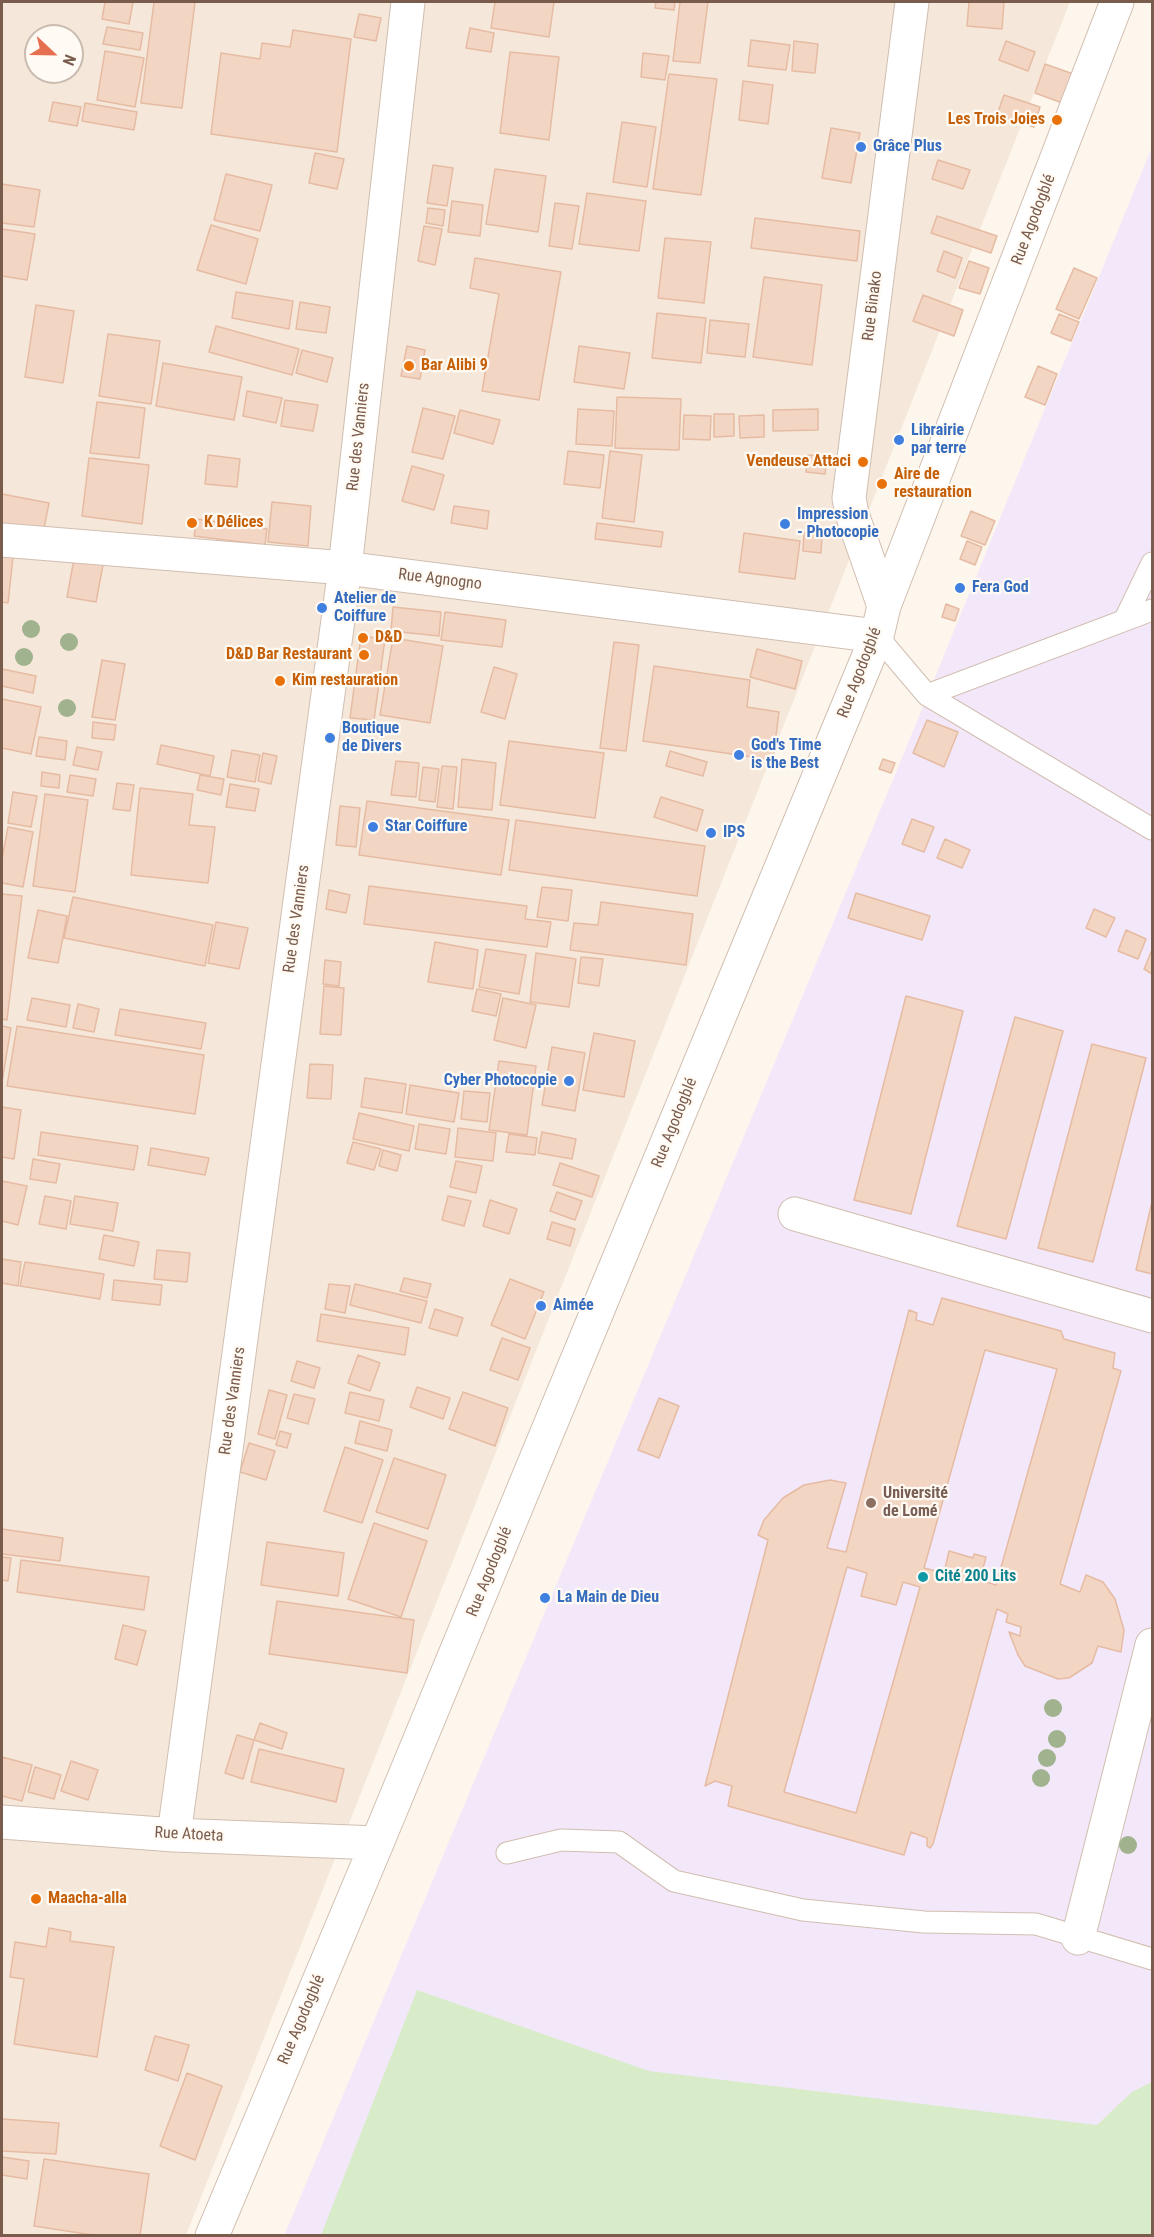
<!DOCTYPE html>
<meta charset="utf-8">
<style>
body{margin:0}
#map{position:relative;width:1154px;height:2237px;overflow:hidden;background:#fdf6ec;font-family:"Roboto Condensed",sans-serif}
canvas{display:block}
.frame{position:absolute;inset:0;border:3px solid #7a5c4d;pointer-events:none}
.north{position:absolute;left:24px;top:24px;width:60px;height:60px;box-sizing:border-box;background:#fffaf3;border:2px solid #cabbb1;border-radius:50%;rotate:112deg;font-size:16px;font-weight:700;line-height:24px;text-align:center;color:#7a5c4d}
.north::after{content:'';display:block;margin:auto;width:21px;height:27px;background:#e76f51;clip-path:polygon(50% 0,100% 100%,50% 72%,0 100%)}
</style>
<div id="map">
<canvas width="1154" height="2237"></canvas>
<div class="frame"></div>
<div class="north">N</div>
</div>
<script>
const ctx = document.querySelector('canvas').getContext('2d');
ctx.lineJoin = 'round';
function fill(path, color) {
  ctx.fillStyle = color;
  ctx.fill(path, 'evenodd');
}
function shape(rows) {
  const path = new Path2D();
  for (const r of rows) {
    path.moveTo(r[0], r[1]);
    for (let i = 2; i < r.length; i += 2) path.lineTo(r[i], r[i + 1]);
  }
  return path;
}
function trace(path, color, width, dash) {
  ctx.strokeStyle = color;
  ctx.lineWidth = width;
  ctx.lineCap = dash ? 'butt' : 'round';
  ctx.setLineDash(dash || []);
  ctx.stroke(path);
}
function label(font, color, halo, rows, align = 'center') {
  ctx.font = font + ' "Roboto Condensed",sans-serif';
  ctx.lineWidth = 4.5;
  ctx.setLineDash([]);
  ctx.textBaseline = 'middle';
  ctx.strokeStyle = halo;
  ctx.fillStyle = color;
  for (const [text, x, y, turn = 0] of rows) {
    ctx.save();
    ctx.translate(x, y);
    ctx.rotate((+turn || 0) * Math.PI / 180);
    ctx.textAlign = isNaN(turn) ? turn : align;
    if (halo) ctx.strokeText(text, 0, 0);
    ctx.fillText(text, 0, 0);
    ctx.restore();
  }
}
const residential = shape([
 [2,2,1070,2,186,2235,2,2236],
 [36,36,72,36,72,72,36,72]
]);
const education = shape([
 [1152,147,1152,2235,284,2236,897,770]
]);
const green = shape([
 [417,1990,649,2071,1097,2125,1132,2092,1152,2082,1152,2235,321,2235]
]);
const building = shape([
 [105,2,133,2,129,24,102,19,105,2],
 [154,2,195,2,182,108,141,103,154,2],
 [495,2,554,2,549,37,491,28,495,2],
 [656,2,675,2,674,10,655,8,656,2],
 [680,2,708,2,700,63,673,61,680,2],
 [969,2,1004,2,1002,29,967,26,969,2],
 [359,14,381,18,376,41,354,37,359,14],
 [107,27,143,33,140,50,103,44,107,27],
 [470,28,494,33,491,52,466,48,470,28],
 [293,30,351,39,337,152,211,134,221,53,260,59,262,43,290,47,293,30],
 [751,40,790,45,786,70,748,66,751,40],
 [794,41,818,44,815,73,792,71,794,41],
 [1006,41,1035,52,1028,71,999,60,1006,41],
 [105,51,144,58,135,107,97,100,105,51],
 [510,52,559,57,549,140,500,133,510,52],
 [643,53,669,56,665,80,641,77,643,53],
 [1045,64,1076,75,1065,104,1035,93,1045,64],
 [669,74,717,79,701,195,653,189,669,74],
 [743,81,773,85,768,124,739,120,743,81],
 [1004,95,1040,107,1034,127,997,115,1004,95],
 [53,102,81,107,77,126,49,121,53,102],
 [85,103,137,112,134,130,82,121,85,103],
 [622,122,656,127,647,187,613,182,622,122],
 [831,128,860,133,851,183,822,178,831,128],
 [315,153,344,159,337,189,309,183,315,153],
 [938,160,970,170,963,189,932,179,938,160],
 [433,165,453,168,447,206,427,203,433,165],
 [495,169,546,176,538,232,486,224,495,169],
 [226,174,272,185,260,231,214,220,226,174],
 [2,184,40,190,34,227,2,223,2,184],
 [587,193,646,201,639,251,579,244,587,193],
 [452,201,483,205,480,236,448,232,452,201],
 [555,203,579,206,572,249,549,246,555,203],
 [428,208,445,210,443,226,426,223,428,208],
 [937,216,997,236,991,253,931,233,937,216],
 [755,218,860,231,857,261,751,248,755,218],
 [211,225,258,239,246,284,197,270,211,225],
 [424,226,442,229,435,265,418,261,424,226],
 [2,229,35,234,27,280,2,276,2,229],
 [665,238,711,242,704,303,658,298,665,238],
 [944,251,962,258,955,278,937,271,944,251],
 [475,258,561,272,539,400,482,391,499,294,470,288,475,258],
 [969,261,989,268,980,294,959,288,969,261],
 [1074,268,1097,278,1079,319,1056,309,1074,268],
 [764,277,822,285,812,365,753,357,764,277],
 [236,292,293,301,289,329,232,318,236,292],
 [923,295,963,310,954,336,913,321,923,295],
 [300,302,330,307,326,333,296,329,300,302],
 [36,305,74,311,63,383,25,377,36,305],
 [657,313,706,318,701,363,652,358,657,313],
 [1059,314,1079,322,1071,341,1051,333,1059,314],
 [710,320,749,324,745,357,707,353,710,320],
 [216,326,299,349,292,375,209,352,216,326],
 [108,334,160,341,151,404,99,396,108,334],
 [407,346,425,350,420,379,401,376,407,346],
 [579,346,630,353,624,389,574,382,579,346],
 [302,350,333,358,327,382,296,373,302,350],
 [163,363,242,377,234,420,156,406,163,363],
 [1038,366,1057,374,1045,405,1025,397,1038,366],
 [247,391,282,398,276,423,243,416,247,391],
 [617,397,681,399,679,450,615,448,617,397],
 [285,400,318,405,313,431,281,426,285,400],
 [97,402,145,408,139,458,90,453,97,402],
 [423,408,455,416,443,459,412,452,423,408],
 [578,409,614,411,612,446,576,444,578,409],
 [818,409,818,430,773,431,773,410,818,409],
 [460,410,500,420,493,444,454,433,460,410],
 [714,414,734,414,734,436,714,437,714,414],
 [684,415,711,416,710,440,683,439,684,415],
 [764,415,764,437,740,438,739,416,764,415],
 [568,451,604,455,600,488,564,484,568,451],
 [610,451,642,455,634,522,602,518,610,451],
 [208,455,240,459,237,487,205,484,208,455],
 [808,455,827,457,825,474,806,472,808,455],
 [89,458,149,465,142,524,82,516,89,458],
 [412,466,444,475,434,510,402,501,412,466],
 [2,494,49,503,43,533,2,525,2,494],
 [272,502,311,506,308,546,268,542,272,502],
 [454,506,489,511,487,529,451,523,454,506],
 [971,511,995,521,985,545,961,536,971,511],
 [197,519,267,529,265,545,194,536,197,519],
 [597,523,663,532,661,547,595,539,597,523],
 [744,533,800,541,795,579,739,572,744,533],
 [804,533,822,535,821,553,803,551,804,533],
 [967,541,982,547,975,565,960,559,967,541],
 [2,556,13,557,8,603,2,602,2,556],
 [74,559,103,565,96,602,67,597,74,559],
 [946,604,959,609,955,621,942,617,946,604],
 [393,607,441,612,439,636,391,631,393,607],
 [445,612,506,620,502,647,441,640,445,612],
 [361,636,385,639,374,720,350,718,361,636],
 [393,638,443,646,430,723,380,715,393,638],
 [614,642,639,645,626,751,600,748,614,642],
 [757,649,802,661,795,689,750,677,757,649],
 [102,660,125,664,115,720,92,717,102,660],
 [654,666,750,680,747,707,779,712,773,760,643,741,654,666],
 [494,667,517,674,505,719,481,712,494,667],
 [2,669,36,676,33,693,2,686,2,669],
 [2,699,41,707,31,754,2,748,2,699],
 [927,720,958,732,944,767,913,753,927,720],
 [93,722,116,725,114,740,92,738,93,722],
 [39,737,67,741,65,760,36,756,39,737],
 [509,741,604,753,595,818,500,805,509,741],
 [161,745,214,756,210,776,157,764,161,745],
 [77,747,102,752,98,770,73,765,77,747],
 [232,750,260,755,255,782,227,777,232,750],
 [670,751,707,762,703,776,666,766,670,751],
 [263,753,277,756,271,784,258,781,263,753],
 [462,759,496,763,492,810,458,807,462,759],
 [883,759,895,763,891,773,879,769,883,759],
 [396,761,419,763,416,797,391,795,396,761],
 [442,766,457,767,453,809,437,807,442,766],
 [423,767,439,769,435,802,419,800,423,767],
 [42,772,60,775,59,788,41,786,42,772],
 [70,775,96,779,93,796,67,792,70,775],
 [200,775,224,779,221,795,197,790,200,775],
 [117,783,134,785,130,811,113,809,117,783],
 [230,784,259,789,255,811,226,807,230,784],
 [140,788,193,794,189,825,215,827,208,883,131,875,140,788],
 [13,792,37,796,31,827,8,823,13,792],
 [45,794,88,800,75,892,33,886,45,794],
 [661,797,703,810,697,831,654,817,661,797],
 [367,801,509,820,501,875,359,855,367,801],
 [340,806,360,808,356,847,336,845,340,806],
 [912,819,934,827,924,852,902,844,912,819],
 [516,820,705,846,697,896,509,870,516,820],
 [8,827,33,832,23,887,2,883,2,859,8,827],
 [945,839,970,850,962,868,937,858,945,839],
 [369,886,527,906,525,919,551,922,547,947,364,924,369,886],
 [542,887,572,890,568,921,537,917,542,887],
 [329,890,350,895,346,913,326,909,329,890],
 [856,893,930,916,922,940,848,918,856,893],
 [2,894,22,896,7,1020,2,1019,2,894],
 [73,897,213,925,205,966,64,938,73,897],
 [601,902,693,914,686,965,570,950,574,923,598,925,601,902],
 [1094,909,1115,918,1106,937,1086,928,1094,909],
 [38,910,67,916,58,963,28,958,38,910],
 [216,922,248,928,239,969,208,963,216,922],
 [1126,930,1146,939,1138,959,1118,951,1126,930],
 [435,942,478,950,473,989,428,982,435,942],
 [486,949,526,955,519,994,479,987,486,949],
 [1152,950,1152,974,1144,969,1152,950],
 [536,953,576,959,569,1007,530,1002,536,953],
 [581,957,603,959,599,986,578,983,581,957],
 [325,960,341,962,339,986,323,984,325,960],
 [324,986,344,988,341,1035,320,1034,324,986],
 [477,989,501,994,496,1016,472,1011,477,989],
 [906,996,963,1011,911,1214,854,1200,906,996],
 [32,998,70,1005,66,1027,27,1020,32,998],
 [503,998,536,1005,526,1048,494,1040,503,998],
 [78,1004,99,1009,94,1032,73,1028,78,1004],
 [120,1009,206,1023,201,1049,115,1035,120,1009],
 [1015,1017,1063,1031,1006,1239,957,1226,1015,1017],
 [2,1026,11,1028,2,1082,2,1026],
 [17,1026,204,1055,195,1114,7,1086,17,1026],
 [594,1033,635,1041,624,1097,583,1090,594,1033],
 [1092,1044,1146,1058,1093,1262,1038,1248,1092,1044],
 [552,1047,585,1053,575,1111,542,1105,552,1047],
 [499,1061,536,1066,527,1135,489,1130,499,1061],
 [310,1064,333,1065,331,1099,307,1098,310,1064],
 [365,1078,406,1084,402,1113,361,1107,365,1078],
 [410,1085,459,1093,454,1122,406,1114,410,1085],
 [464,1091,490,1093,487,1122,461,1119,464,1091],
 [2,1107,21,1110,14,1159,2,1157,2,1107],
 [359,1113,414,1126,409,1151,353,1139,359,1113],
 [419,1124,450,1129,446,1154,415,1149,419,1124],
 [458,1128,496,1133,493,1161,455,1157,458,1128],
 [41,1132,138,1146,134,1170,38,1155,41,1132],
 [542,1132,576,1139,572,1159,538,1153,542,1132],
 [509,1134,537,1138,535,1155,506,1152,509,1134],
 [353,1142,381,1149,374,1170,347,1163,353,1142],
 [151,1148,209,1158,205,1175,148,1165,151,1148],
 [383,1150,401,1155,397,1171,379,1166,383,1150],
 [33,1159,60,1164,56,1183,30,1179,33,1159],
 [456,1161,482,1166,476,1193,450,1187,456,1161],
 [560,1163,599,1176,592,1197,553,1185,560,1163],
 [2,1181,27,1186,18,1225,2,1221,2,1181],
 [557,1192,582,1201,575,1220,550,1211,557,1192],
 [45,1196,71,1201,66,1229,39,1224,45,1196],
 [75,1196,118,1203,113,1231,70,1224,75,1196],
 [448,1196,471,1201,464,1226,442,1220,448,1196],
 [490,1200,517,1209,509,1234,483,1226,490,1200],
 [1152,1202,1152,1274,1136,1270,1152,1202],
 [552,1222,575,1229,570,1246,547,1239,552,1222],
 [104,1235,139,1242,134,1266,99,1259,104,1235],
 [157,1250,190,1253,187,1282,154,1279,157,1250],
 [2,1259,21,1262,18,1286,2,1283,2,1259],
 [25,1262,104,1274,100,1299,20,1286,25,1262],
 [404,1278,431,1284,427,1298,400,1291,404,1278],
 [510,1279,544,1292,525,1339,491,1325,510,1279],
 [114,1280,162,1285,160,1305,112,1300,114,1280],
 [329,1284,350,1286,345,1313,325,1309,329,1284],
 [355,1284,427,1301,421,1323,350,1305,355,1284],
 [942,1298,1061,1331,1064,1339,1115,1353,1113,1368,1121,1371,1060,1584,1080,1592,1086,1575,1103,1582,1115,1599,1124,1630,1121,1652,1098,1646,1092,1663,1069,1678,1058,1679,1025,1666,1018,1655,1009,1632,1020,1636,1021,1627,1006,1622,1008,1614,997,1609,933,1844,930,1848,927,1846,927,1838,911,1832,904,1855,728,1806,732,1786,715,1781,705,1786,768,1540,758,1535,764,1520,783,1498,804,1485,830,1480,846,1483,827,1548,846,1552,909,1310,917,1313,916,1320,933,1325,942,1298],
 [985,1350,1057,1369,996,1585,980,1580,986,1557,974,1554,973,1558,949,1551,944,1573,924,1568,985,1350],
 [847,1567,867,1573,861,1596,896,1605,903,1582,920,1587,856,1813,784,1792,847,1567],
 [435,1309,463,1318,457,1336,429,1328,435,1309],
 [321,1314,409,1328,405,1355,317,1341,321,1314],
 [502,1338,530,1348,518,1380,490,1370,502,1338],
 [358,1355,380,1363,370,1391,348,1383,358,1355],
 [297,1361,320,1368,314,1388,291,1381,297,1361],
 [417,1387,450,1398,443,1419,410,1407,417,1387],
 [269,1390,287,1395,275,1439,258,1434,269,1390],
 [350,1392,384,1400,379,1421,345,1413,350,1392],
 [463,1392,508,1408,495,1446,449,1429,463,1392],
 [294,1394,315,1399,308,1424,287,1418,294,1394],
 [659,1398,679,1406,659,1458,638,1450,659,1398],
 [360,1421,392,1430,387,1451,355,1443,360,1421],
 [280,1431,291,1434,287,1448,276,1445,280,1431],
 [249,1443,275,1451,266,1480,240,1472,249,1443],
 [345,1447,383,1460,362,1523,324,1511,345,1447],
 [394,1458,446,1475,428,1529,376,1512,394,1458],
 [374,1523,427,1541,401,1617,348,1599,374,1523],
 [2,1529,63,1538,60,1561,2,1554,2,1529],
 [267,1542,344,1553,338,1596,261,1585,267,1542],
 [2,1557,11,1558,8,1581,2,1580,2,1557],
 [21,1560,149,1577,144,1610,17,1592,21,1560],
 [277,1601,414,1620,407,1673,269,1654,277,1601],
 [123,1625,146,1631,137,1665,115,1659,123,1625],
 [260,1723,287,1733,282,1749,254,1740,260,1723],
 [237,1735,254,1740,243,1779,225,1773,237,1735],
 [259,1749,344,1769,336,1802,251,1782,259,1749],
 [2,1757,32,1765,22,1801,2,1796,2,1757],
 [71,1761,98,1770,88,1800,61,1791,71,1761],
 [35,1767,61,1775,54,1799,28,1792,35,1767],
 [49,1928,71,1932,70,1941,114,1947,97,2057,14,2044,24,1979,10,1977,15,1942,46,1947,49,1928],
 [155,2036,189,2045,178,2081,145,2070,155,2036],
 [187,2073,222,2086,195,2160,160,2146,187,2073],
 [2,2119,59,2123,56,2154,2,2151,2,2119],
 [2,2157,29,2161,27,2179,2,2175,2,2157],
 [44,2159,149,2174,140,2236,99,2236,34,2226,44,2159]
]);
const service = shape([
 [1125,619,1152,563],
 [877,636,927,695,1152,829],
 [927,695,1152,610],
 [507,1853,561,1840,619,1842,674,1881,803,1910,924,1922,1036,1924,1152,1959]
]);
const minor = shape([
 [2,540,345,568,877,636],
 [884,606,852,514,849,498,912,2],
 [795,1214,1152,1316],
 [2,1822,174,1835,377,1843],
 [174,1835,345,568,408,2],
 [1078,1938,1152,1645],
 [212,2236,377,1843,877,636,884,606,1117,2]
]);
const trees = [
 [31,629],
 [69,642],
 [24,657],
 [67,708],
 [1053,1708],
 [1057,1739],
 [1047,1758],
 [1041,1778],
 [1128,1845]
];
const markers = [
 [1057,120,6,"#e8710a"],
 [861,147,6,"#3f7fe0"],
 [409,366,6,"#e8710a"],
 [899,440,6,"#3f7fe0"],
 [863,462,6,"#e8710a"],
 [882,484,6,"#e8710a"],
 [192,523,6,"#e8710a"],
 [785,524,6,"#3f7fe0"],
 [960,588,6,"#3f7fe0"],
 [322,608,6,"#3f7fe0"],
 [363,638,6,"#e8710a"],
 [364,655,6,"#e8710a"],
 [280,681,6,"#e8710a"],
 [330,738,6,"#3f7fe0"],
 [739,755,6,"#3f7fe0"],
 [373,827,6,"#3f7fe0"],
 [711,833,6,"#3f7fe0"],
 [569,1081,6,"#3f7fe0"],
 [541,1306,6,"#3f7fe0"],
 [871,1503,6,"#8d6e63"],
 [923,1577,6,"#0f9aa8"],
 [545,1598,6,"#3f7fe0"],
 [36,1899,6,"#e8710a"]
];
const foodNames = [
 ["Les Trois Joies",1045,120,"right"],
 ["Bar Alibi 9",421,366],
 ["Vendeuse Attaci",851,462,"right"],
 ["Aire de",894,475],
 ["restauration",894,493],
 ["K Délices",204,523],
 ["D&D",375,638],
 ["D&D Bar Restaurant",352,655,"right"],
 ["Kim restauration",292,681],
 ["Maacha-alla",48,1899]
];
const shopNames = [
 ["Grâce Plus",873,147],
 ["Librairie",911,431],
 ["par terre",911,449],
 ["Impression",797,515],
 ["- Photocopie",797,533],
 ["Fera God",972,588],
 ["Atelier de",334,599],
 ["Coiffure",334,617],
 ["Boutique",342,729],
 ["de Divers",342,747],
 ["God's Time",751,746],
 ["is the Best",751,764],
 ["Star Coiffure",385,827],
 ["IPS",723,833],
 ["Cyber Photocopie",557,1081,"right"],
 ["Aimée",553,1306],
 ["La Main de Dieu",557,1598]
];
const streetNames = [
 ["Rue Agodogblé",1034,220,-69],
 ["Rue Binako",873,306,-83],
 ["Rue des Vanniers",359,437,-84],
 ["Rue Agnogno",440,580,7],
 ["Rue Agodogblé",860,673,-69],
 ["Rue des Vanniers",297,919,-82],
 ["Rue Agodogblé",675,1123,-68],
 ["Rue des Vanniers",233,1401,-82],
 ["Rue Agodogblé",490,1572,-68],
 ["Rue Atoeta",189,1835,3],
 ["Rue Agodogblé",302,2020,-67]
];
const educationNames = [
 ["Université",883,1494],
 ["de Lomé",883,1512]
];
const cultureNames = [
 ["Cité 200 Lits",935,1577]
];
fill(residential, '#f5e8da');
fill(education, '#f3e8fa');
fill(green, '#d8ecc9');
fill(building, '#f3d5c3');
trace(building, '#e6bba3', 1.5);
trace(service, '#d1beb0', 23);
trace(minor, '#d1beb0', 35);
trace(service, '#fff', 21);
trace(minor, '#fff', 33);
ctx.fillStyle = '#a0b28e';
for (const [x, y] of trees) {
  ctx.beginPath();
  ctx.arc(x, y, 9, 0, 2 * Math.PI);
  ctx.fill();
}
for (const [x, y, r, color] of markers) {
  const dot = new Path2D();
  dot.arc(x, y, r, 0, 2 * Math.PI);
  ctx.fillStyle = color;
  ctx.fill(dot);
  trace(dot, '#fffaf3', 2);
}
label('bold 16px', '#c56008', '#fffaf3', foodNames, 'left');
label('bold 16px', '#366cbe', '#fffaf3', shopNames, 'left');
label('16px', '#7a5c4d', '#fffaf3', streetNames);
label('bold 16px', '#785e54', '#fffaf3', educationNames, 'left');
label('bold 16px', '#0d838f', '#fffaf3', cultureNames, 'left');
</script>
